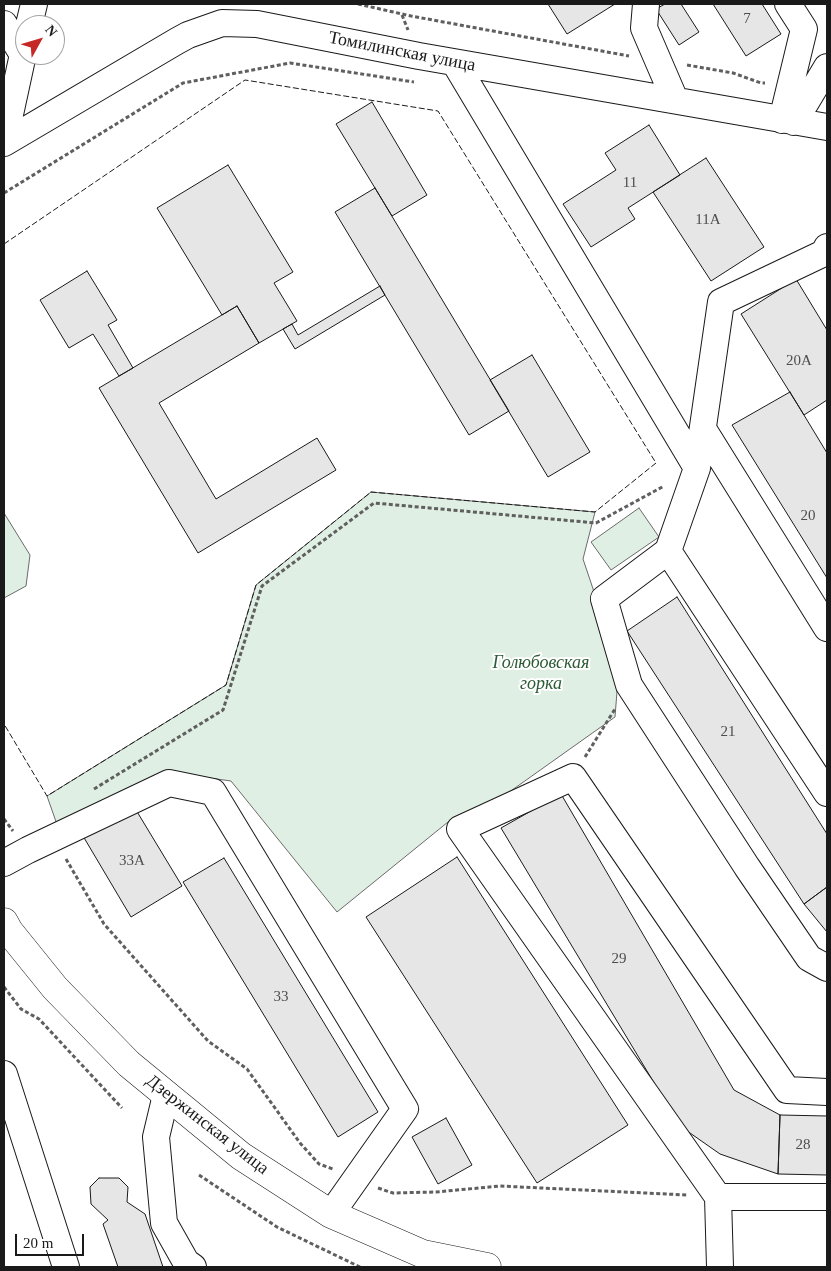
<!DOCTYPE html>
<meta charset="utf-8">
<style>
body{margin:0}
#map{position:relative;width:831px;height:1271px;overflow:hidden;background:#fff;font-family:Georgia,serif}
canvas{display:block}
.frame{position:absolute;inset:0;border:5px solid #1a1a1a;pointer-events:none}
.north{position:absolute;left:15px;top:15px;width:50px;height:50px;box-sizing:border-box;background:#fff;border:1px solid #a3a3a3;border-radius:50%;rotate:51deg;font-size:14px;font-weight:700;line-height:20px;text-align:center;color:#1a1a1a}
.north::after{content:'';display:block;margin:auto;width:18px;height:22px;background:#c62828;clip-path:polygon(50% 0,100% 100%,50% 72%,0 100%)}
.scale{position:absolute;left:15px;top:1234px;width:69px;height:22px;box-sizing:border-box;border:2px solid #1a1a1a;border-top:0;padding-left:6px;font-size:15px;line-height:18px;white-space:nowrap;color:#1a1a1a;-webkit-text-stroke:4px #fff;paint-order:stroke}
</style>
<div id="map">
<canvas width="831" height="1271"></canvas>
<div class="frame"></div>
<div class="north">N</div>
<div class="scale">20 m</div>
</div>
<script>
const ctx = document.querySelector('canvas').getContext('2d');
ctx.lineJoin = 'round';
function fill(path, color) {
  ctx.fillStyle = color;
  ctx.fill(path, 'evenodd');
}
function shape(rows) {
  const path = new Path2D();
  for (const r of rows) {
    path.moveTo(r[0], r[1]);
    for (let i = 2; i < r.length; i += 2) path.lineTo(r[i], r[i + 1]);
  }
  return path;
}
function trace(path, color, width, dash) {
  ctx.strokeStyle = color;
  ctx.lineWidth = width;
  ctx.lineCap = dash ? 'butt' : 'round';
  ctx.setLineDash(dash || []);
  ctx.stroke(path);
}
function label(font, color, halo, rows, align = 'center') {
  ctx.font = font + ' Georgia,serif';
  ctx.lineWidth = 4;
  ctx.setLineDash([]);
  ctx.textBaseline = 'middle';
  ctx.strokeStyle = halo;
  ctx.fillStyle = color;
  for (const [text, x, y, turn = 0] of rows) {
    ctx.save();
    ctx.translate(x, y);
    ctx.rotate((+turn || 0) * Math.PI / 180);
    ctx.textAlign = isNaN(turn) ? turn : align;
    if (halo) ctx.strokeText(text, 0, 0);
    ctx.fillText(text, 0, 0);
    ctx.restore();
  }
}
const green = shape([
 [371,492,595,512,583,559,619,666,615,717,491,805,448,822,337,912,231,781,166,772,60,833,47,796,226,685,256,585,371,492],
 [639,508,659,537,611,570,591,542,639,508],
 [4,513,30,555,26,586,4,598,4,513]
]);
const building = shape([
 [548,4,615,4,567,34,548,4],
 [665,4,681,4,699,32,679,45,656,9,665,4],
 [713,4,762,4,781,34,746,56,713,4],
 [372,102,427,195,392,216,336,124,372,102],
 [649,125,680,175,628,208,635,219,591,247,563,204,616,170,605,153,649,125],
 [706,158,764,247,711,281,653,192,706,158],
 [228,165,293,272,274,283,297,321,259,343,237,306,222,315,157,208,228,165],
 [375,188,509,411,469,435,335,212,375,188],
 [87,271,117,320,108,325,133,368,119,376,93,334,69,348,40,300,87,271],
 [796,279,827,330,827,400,804,415,741,314,796,279],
 [380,286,385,295,295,349,283,329,292,324,298,335,380,286],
 [237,306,259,343,159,403,216,499,317,438,336,470,198,553,99,388,237,306],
 [532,355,590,452,548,477,490,380,532,355],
 [790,392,827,453,827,578,732,425,790,392],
 [677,597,827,834,827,887,804,904,627,631,677,597],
 [561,794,734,1090,780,1115,778,1174,720,1154,680,1126,501,828,561,794],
 [133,805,182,886,131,917,83,836,133,805],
 [457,857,628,1125,537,1183,366,917,457,857],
 [224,858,378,1112,338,1137,183,882,224,858],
 [827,887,827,932,804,904,827,887],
 [780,1115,827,1116,827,1175,778,1174,780,1115],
 [446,1118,472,1165,438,1184,412,1137,446,1118],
 [99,1178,119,1178,128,1187,127,1202,145,1214,163,1267,118,1267,103,1224,108,1220,91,1204,90,1187,99,1178]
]);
const path = shape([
 [358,4,411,16,629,56],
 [402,15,408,30],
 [687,65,733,73,761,83,765,83],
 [4,193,183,83,290,63,414,82],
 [585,757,615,709],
 [94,789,223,710,262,586,374,503,596,523,664,486],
 [4,819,13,831],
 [66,859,104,924,208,1041,247,1069,300,1143,319,1164,333,1169],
 [4,987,21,1009,39,1019,122,1108],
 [199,1175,277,1227,360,1267],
 [378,1188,393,1193,436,1192,500,1186,687,1195]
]);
const minor = shape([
 [646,4,644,28,675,100],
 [4,24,23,55],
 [29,25,34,4],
 [455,63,697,468],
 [782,120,804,29,788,4],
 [794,122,827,67],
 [4,142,25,45],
 [4,143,177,41,188,35,222,23,257,24,419,56,827,127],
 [827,247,824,253,721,302,697,468,668,551,604,599,629,685,747,867,809,958,827,968],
 [703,429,827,628],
 [668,551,827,793],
 [4,863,28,850,169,783,213,792,405,1109,331,1214],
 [4,1074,66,1267],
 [166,1095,156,1137,164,1223,186,1262,193,1267],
 [718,1197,827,1197],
 [720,1267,718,1197,460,829,573,777,787,1090,827,1092]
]);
const major = shape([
 [4,922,9,931,55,988,129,1064,241,1156,331,1214,423,1254,487,1267]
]);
const fence = shape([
 [4,244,245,80,438,111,656,463,595,512,371,492,256,585,226,685,47,796,4,724]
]);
const numberNames = [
 ["7",747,19],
 ["11",630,183],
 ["11А",708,220],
 ["20А",799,361],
 ["20",808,516],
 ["21",728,732],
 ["33А",132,861],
 ["29",619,959],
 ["33",281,997],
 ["28",803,1145]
];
const streetNames = [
 ["Томилинская улица",402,52,11],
 ["Дзержинская улица",207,1125,38]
];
const parkNames = [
 ["Голюбовская",541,663],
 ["горка",541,684]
];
fill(green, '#e0efe3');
trace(green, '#6a6a6a', 1);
fill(building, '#e6e6e6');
trace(building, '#1a1a1a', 1);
trace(minor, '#1a1a1a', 28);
trace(major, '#1a1a1a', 29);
trace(path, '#5f5f5f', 3, [4, 2.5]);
trace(minor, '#fff', 26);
trace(major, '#fff', 28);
trace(fence, '#1a1a1a', 1, [6, 2.5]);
label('15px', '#4d4d4d', null, numberNames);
label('18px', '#1a1a1a', '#fff', streetNames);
label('italic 18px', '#2b5a34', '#fff', parkNames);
</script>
